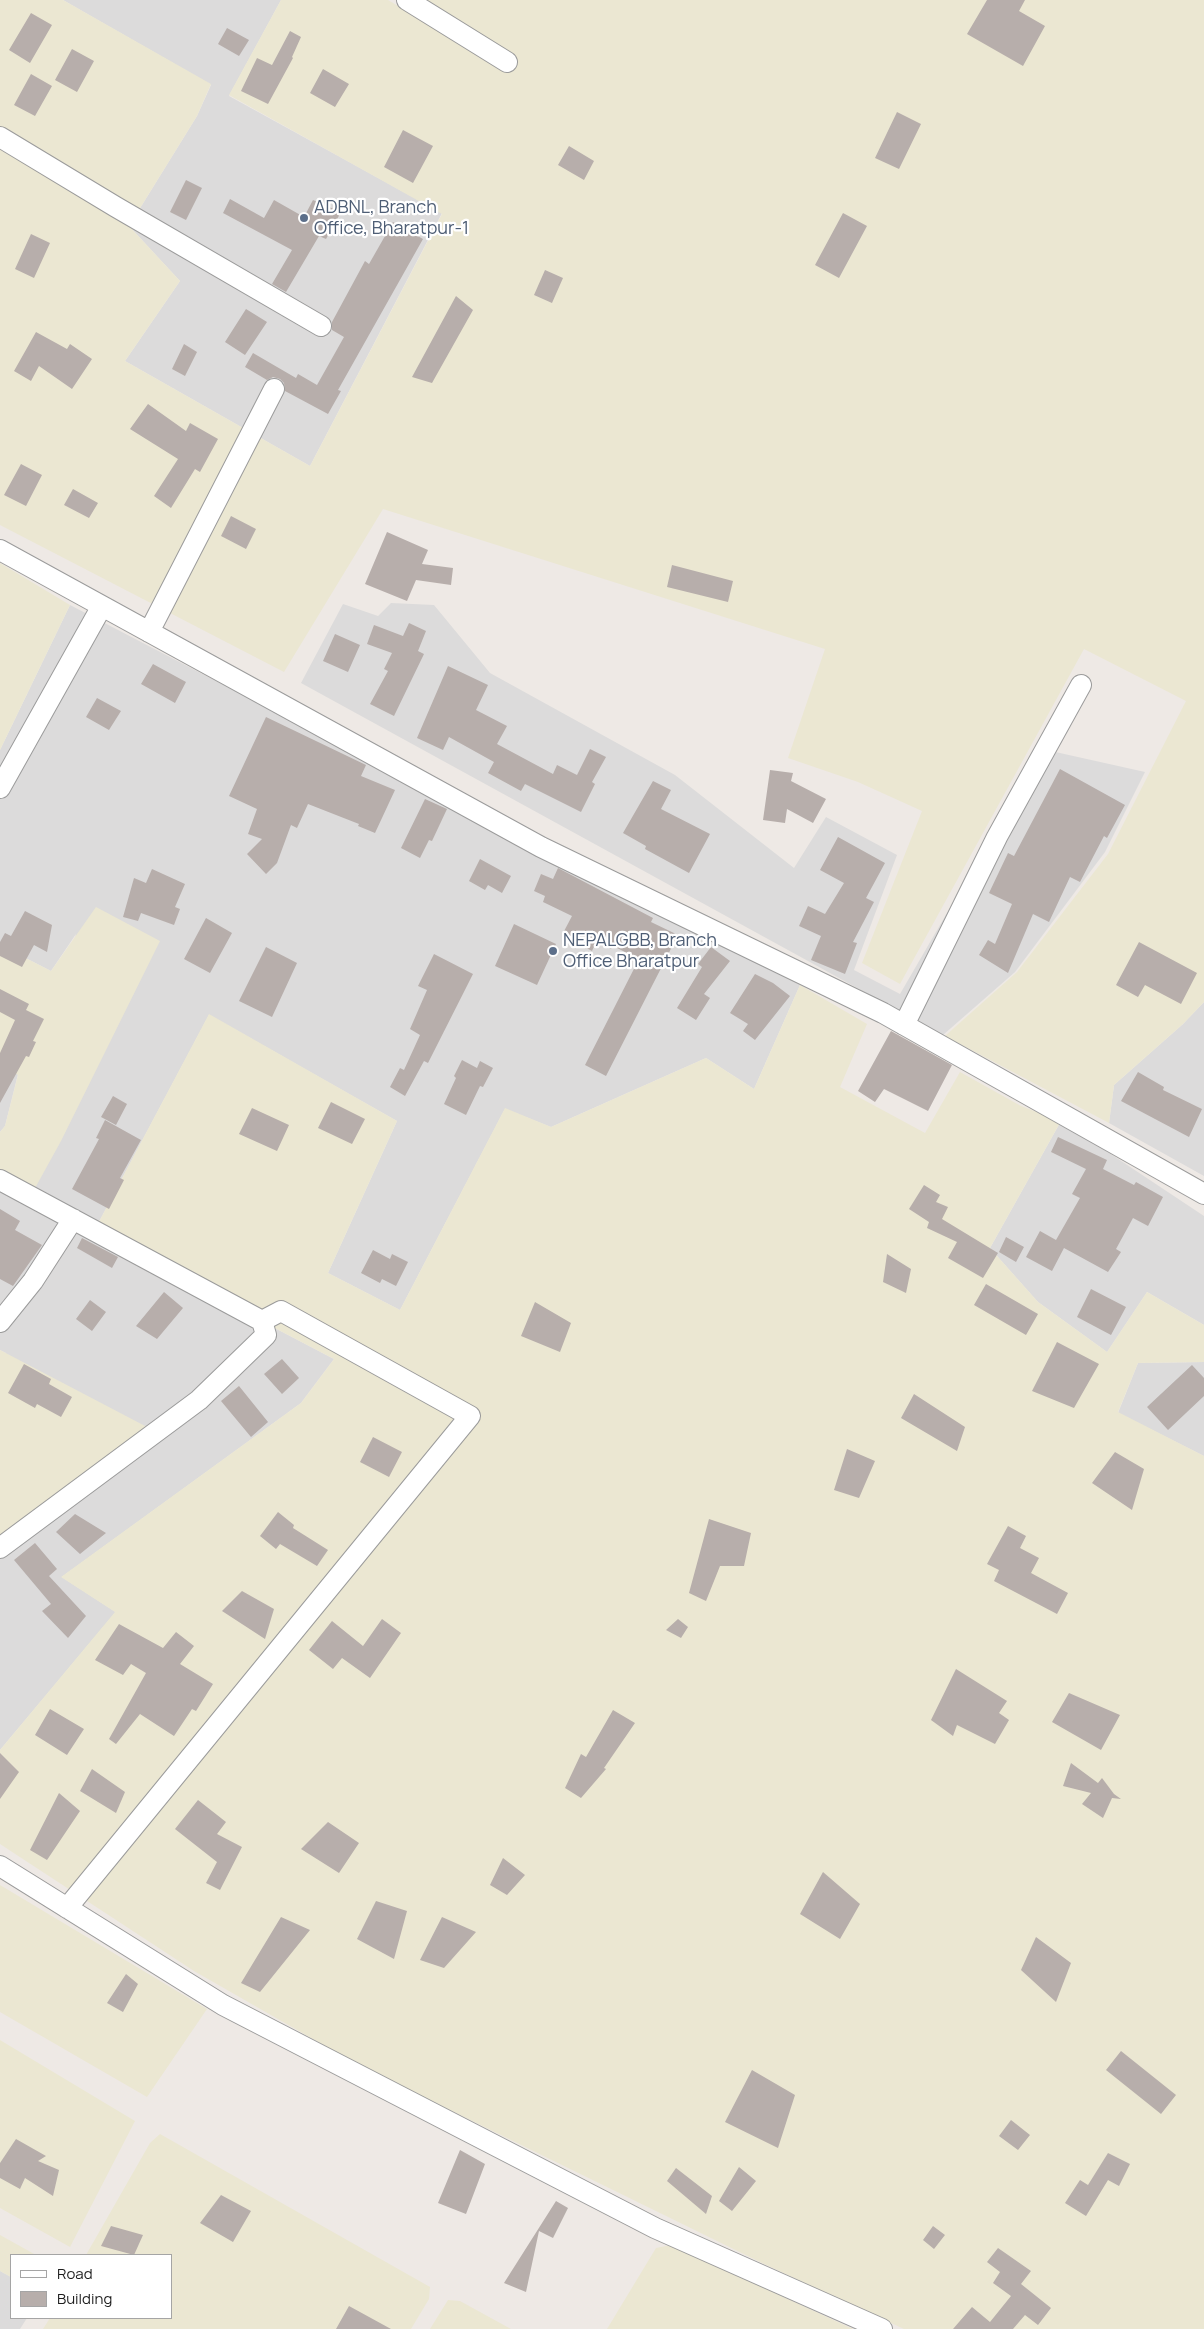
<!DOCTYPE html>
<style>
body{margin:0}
#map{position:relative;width:1204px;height:2329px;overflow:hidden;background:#eee9e5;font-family:Manrope,sans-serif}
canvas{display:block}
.legend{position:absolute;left:10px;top:2254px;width:162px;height:65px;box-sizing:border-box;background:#fff;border:1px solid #a5a5a5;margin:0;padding:6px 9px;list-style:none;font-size:15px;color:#1e1e1e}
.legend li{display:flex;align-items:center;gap:10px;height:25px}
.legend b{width:25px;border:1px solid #a5a5a5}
</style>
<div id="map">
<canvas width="1204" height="2329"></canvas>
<ul class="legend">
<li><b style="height:6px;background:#fff"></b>Road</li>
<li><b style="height:14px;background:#b7aeab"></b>Building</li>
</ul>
</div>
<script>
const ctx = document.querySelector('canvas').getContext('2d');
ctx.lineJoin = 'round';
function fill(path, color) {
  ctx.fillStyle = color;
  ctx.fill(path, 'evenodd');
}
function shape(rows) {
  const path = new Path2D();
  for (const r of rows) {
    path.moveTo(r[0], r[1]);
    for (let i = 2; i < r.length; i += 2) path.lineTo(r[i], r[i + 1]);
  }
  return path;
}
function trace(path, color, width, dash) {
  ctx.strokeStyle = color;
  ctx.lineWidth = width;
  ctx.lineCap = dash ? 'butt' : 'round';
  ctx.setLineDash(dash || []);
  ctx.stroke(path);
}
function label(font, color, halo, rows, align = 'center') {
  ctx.font = font + ' Manrope,sans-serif';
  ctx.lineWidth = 4.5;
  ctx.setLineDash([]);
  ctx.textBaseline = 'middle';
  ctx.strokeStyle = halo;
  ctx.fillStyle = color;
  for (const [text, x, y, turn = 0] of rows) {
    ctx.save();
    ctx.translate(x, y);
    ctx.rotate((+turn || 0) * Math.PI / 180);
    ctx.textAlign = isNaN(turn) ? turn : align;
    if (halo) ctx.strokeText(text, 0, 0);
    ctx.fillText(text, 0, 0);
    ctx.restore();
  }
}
const residential = shape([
 [63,0,281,0,229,96,442,213,310,466,125,361,180,281,129,226,197,116,211,85],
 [391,603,434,605,490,673,675,775,794,868,826,817,897,855,854,970,900,994,1042,749,1145,772,1105,852,1015,972,943,1035,301,683,343,604,378,616],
 [70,605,800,985,754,1089,706,1058,551,1127,505,1109,400,1310,328,1273,397,1121,209,1015,93,1233,334,1359,301,1403,62,1577,116,1612,0,1750,0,1540,6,1353,0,1350,0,1184,76,934,51,971,0,945,0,750],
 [1204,1002,1204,1176,1109,1123,1114,1085,1183,1024],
 [0,1064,18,1074,5,1126,0,1132],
 [1061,1121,1204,1216,1204,1325,1147,1292,1107,1352,1038,1302,990,1248],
 [1204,1362,1204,1456,1118,1413,1138,1363],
 [0,2271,11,2277,11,2318,27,2318,20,2329,0,2329]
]);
const farmland = shape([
 [0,0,63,0,211,84,197,116,129,226,180,281,125,361,310,466,442,214,229,95,281,0,388,0,415,16,425,0,1204,0,1204,1002,1183,1024,1114,1085,1109,1123,945,1036,1017,972,1108,854,1186,701,1084,649,900,984,862,963,922,811,858,782,788,758,825,649,383,509,284,672,0,525],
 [0,563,70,605,0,750],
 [96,907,160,941,61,1141,29,1199,0,1184,0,1132,5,1126,18,1075,0,1064,0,945,51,971],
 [800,985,867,1024,840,1087,925,1133,960,1072,1021,1106,1061,1121,990,1248,1038,1302,1107,1352,1147,1292,1204,1325,1204,1362,1138,1363,1118,1412,1204,1456,1204,2329,904,2329,762,2263,360,2066,194,1971,0,1844,0,1750,115,1612,61,1577,301,1403,334,1359,93,1233,209,1014,397,1121,328,1273,400,1310,505,1108,551,1127,706,1058,754,1089],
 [0,1350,147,1427,0,1540],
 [0,1885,207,2009,147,2097,0,2012],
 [0,2040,135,2121,70,2247,0,2208],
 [160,2134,430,2287,429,2299,411,2329,43,2329,50,2318,171,2318,171,2255,86,2255,150,2143],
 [0,2235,36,2255,11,2255,11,2277,0,2271],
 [671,2245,853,2329,607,2329,656,2248],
 [448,2300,460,2301,511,2329,430,2329]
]);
const building = shape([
 [987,0,1025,0,1019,11,1045,26,1023,66,967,34],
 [31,13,52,25,30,63,9,50],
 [227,28,249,40,239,56,218,44],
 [290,31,301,37,292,57,293,58,268,104,241,91,257,58,272,65],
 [72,49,94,61,77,92,55,80],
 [323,69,349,84,335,107,310,93],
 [31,74,52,86,35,116,14,105],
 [897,112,921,124,899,169,875,158],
 [403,130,433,146,413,183,384,167],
 [569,146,594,161,584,180,558,165],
 [186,180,202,188,186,220,170,212],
 [230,199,264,218,274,200,304,217,313,200,341,212,326,239,319,236,286,292,272,284,292,250,223,213],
 [843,213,867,226,839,278,815,265],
 [393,222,423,239,338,390,341,391,328,414,285,391,284,383,280,379,273,377,267,380,245,367,253,353,296,378,298,374,317,385,344,337,332,330,332,322,365,261,369,264],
 [31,234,50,243,34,278,15,269],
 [545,270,563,278,552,303,534,295],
 [456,296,473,310,432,383,412,377],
 [246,309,267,322,245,355,225,342],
 [36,332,67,349,70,344,92,359,72,389,39,366,31,381,14,371],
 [184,344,197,352,185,376,172,369],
 [148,404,186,431,190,423,218,439,200,472,195,469,171,508,154,496,178,459,130,429],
 [21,464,42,475,26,506,4,495],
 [73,489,98,503,89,518,64,505],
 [231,516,256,529,246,549,221,536],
 [387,532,428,550,422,564,453,568,451,585,416,580,407,601,365,584],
 [672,565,733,581,728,602,667,587],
 [409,623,426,631,418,651,424,654,394,716,370,704,388,671,384,669,392,653,367,644,374,625,403,636],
 [335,634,360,645,348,672,323,661],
 [153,664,186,682,175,703,141,684],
 [448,666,488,685,476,710,507,726,497,744,553,774,557,765,577,775,590,749,606,757,592,782,595,784,581,812,525,784,521,791,488,773,494,762,449,737,443,750,417,738],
 [97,698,121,711,109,730,86,717],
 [266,717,366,765,361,776,395,790,375,833,358,826,359,824,308,804,297,828,291,825,277,863,266,874,247,854,262,839,248,834,257,809,229,796],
 [1060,769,1125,805,1107,838,1104,836,1080,882,1070,877,1049,922,1033,914,1008,973,979,955,988,940,995,944,1012,904,989,893,1008,853,1014,856],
 [770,770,793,773,791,781,826,799,813,823,787,809,785,823,763,820],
 [653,781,671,790,661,809,710,834,689,873,645,849,646,846,623,833],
 [425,799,447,809,432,841,429,840,420,858,401,848],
 [838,837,885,863,866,898,874,902,853,942,857,943,845,974,811,960,821,936,799,926,808,906,825,914,844,883,820,870],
 [480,859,511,876,502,893,488,885,485,890,469,881],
 [558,868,653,918,651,922,678,935,606,1076,585,1065,639,959,613,946,611,949,596,942,592,951,562,935,572,916,543,902,545,896,534,891,541,874,553,879],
 [152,869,185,884,175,907,180,909,174,925,141,913,138,921,123,917,134,878,146,883],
 [25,911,52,925,47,952,34,945,22,967,0,956,0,942,5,933,11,936],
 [206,918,232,933,210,973,184,959],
 [514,924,556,944,537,985,495,966],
 [1139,942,1197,973,1181,1004,1145,985,1138,997,1116,985],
 [266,947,297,963,272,1017,239,1001],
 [711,947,730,961,704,994,710,998,696,1020,677,1008,702,967,698,964],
 [434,954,473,974,428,1063,424,1061,405,1096,390,1087,400,1068,404,1070,420,1035,410,1029,427,990,418,986],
 [755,974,773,983,790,996,755,1040,743,1031,748,1024,730,1013],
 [0,989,29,1004,26,1010,44,1019,33,1041,36,1042,29,1057,26,1056,0,1103,0,1053,15,1020,0,1012],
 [891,1031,952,1065,928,1111,884,1089,875,1102,858,1091],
 [462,1060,477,1068,480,1061,493,1068,483,1087,480,1086,466,1115,444,1104,456,1078,454,1076],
 [1138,1072,1164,1087,1163,1090,1202,1109,1189,1137,1121,1101],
 [113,1096,127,1104,116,1125,101,1117],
 [331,1102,365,1119,352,1144,318,1128],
 [252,1108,289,1125,277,1151,239,1134],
 [105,1120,141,1140,120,1178,124,1180,109,1209,72,1189,99,1139,96,1138],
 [1058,1137,1107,1160,1103,1169,1134,1185,1136,1182,1163,1197,1148,1226,1133,1218,1116,1249,1121,1252,1108,1272,1064,1248,1052,1271,1026,1257,1040,1231,1056,1240,1080,1198,1072,1194,1086,1169,1051,1152],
 [924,1185,940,1195,936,1202,948,1207,942,1219,998,1253,983,1278,948,1258,957,1242,927,1228,929,1222,909,1209],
 [0,1209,20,1221,15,1230,42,1245,13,1286,0,1279],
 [1006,1237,1024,1247,1016,1262,999,1252],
 [82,1238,118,1257,112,1268,77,1248],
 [373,1250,390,1259,392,1254,408,1262,396,1286,382,1279,380,1283,361,1273],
 [887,1254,911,1269,906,1293,883,1282],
 [986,1284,1038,1314,1026,1335,974,1305],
 [1091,1289,1126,1307,1111,1335,1077,1317],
 [164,1292,183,1308,157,1339,136,1326],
 [90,1300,106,1312,92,1331,76,1319],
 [535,1302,571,1323,560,1352,521,1336],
 [1057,1342,1099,1364,1074,1408,1032,1391],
 [282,1359,299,1378,282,1394,264,1374],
 [24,1364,51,1379,49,1384,72,1397,61,1417,37,1404,35,1408,8,1393],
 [1192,1365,1204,1378,1204,1396,1168,1430,1147,1407],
 [239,1386,268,1422,251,1437,221,1401],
 [914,1394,965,1427,957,1451,901,1418],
 [373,1437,402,1452,389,1477,360,1462],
 [847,1449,875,1461,859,1498,834,1490],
 [1115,1452,1144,1469,1132,1510,1092,1483],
 [278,1512,294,1525,293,1528,328,1550,317,1566,280,1544,276,1549,260,1536],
 [75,1514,106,1533,80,1554,56,1532],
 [709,1519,751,1533,744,1566,720,1566,706,1601,689,1593],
 [1008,1526,1026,1536,1020,1548,1039,1558,1031,1573,1068,1593,1057,1614,994,1581,999,1570,987,1564],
 [35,1543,57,1569,49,1576,86,1616,68,1638,42,1611,51,1604,14,1560],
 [242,1591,274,1609,265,1639,222,1611],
 [382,1619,401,1633,370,1678,342,1658,333,1669,309,1650,332,1621,363,1646],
 [678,1619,688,1627,681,1638,666,1630],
 [119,1624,163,1648,176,1632,194,1646,180,1664,213,1684,196,1711,192,1709,174,1736,140,1714,116,1744,109,1739,146,1673,131,1664,123,1675,95,1660],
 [956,1669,1007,1701,999,1713,1009,1720,995,1744,957,1725,953,1736,931,1720],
 [1069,1693,1120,1715,1101,1750,1052,1722],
 [50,1709,84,1729,67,1755,35,1735],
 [613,1710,635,1723,604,1768,606,1769,581,1798,565,1788,581,1754,586,1757],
 [0,1753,19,1772,0,1799],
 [1071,1763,1098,1783,1102,1778,1114,1794,1121,1799,1112,1798,1103,1818,1082,1804,1091,1793,1063,1786],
 [92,1769,125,1792,116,1813,80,1791],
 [59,1793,80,1811,47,1860,30,1850],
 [198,1800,226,1822,217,1834,242,1847,220,1890,206,1883,217,1862,175,1829],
 [328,1822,359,1843,339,1873,301,1849],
 [503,1858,525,1875,507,1895,490,1885],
 [823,1872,860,1904,840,1939,800,1914],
 [376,1901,407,1911,394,1959,357,1939],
 [281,1917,310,1930,260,1992,241,1983],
 [442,1917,476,1932,444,1968,420,1960],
 [1036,1937,1071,1963,1056,2002,1021,1970],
 [126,1974,138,1984,123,2012,107,2003],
 [1121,2051,1176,2095,1161,2114,1106,2070],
 [752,2070,795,2095,778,2148,725,2122],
 [1011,2120,1030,2135,1018,2150,999,2136],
 [16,2139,46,2156,38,2161,59,2170,53,2196,25,2178,20,2189,0,2178,0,2163],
 [460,2150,485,2164,466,2214,438,2203],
 [1108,2153,1130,2164,1119,2186,1108,2180,1086,2216,1065,2203,1080,2180,1088,2185],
 [739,2167,756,2181,732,2211,719,2201],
 [676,2168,712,2196,706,2214,667,2181],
 [221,2195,251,2211,233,2242,200,2223],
 [556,2201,568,2208,553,2238,539,2231,526,2292,504,2283],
 [111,2226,143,2235,134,2255,101,2246],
 [933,2226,945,2235,934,2249,923,2240],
 [998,2248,1031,2271,1021,2284,1051,2308,1038,2325,1025,2315,1013,2329,953,2329,972,2307,990,2322,1011,2296,993,2283,1000,2272,987,2262],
 [349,2306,391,2329,336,2329]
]);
const street = shape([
 [407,0,507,62],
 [0,137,116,207,321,326],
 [0,550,541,847,883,1013,1204,1194],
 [149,632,274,389],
 [0,788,102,606],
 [904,1025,997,837,1081,685],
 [0,1180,262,1321,266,1335,199,1400,0,1548],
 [0,1322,33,1281,73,1219],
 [0,1866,223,2005,655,2228,882,2329],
 [67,1908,470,1416,281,1311,262,1321]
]);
const markers = [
 [304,218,5,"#5c6f8a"],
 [553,951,5,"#5c6f8a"]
];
const serviceNames = [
 ["ADBNL, Branch",314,208],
 ["Office, Bharatpur-1",314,229],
 ["NEPALGBB, Branch",563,941],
 ["Office Bharatpur",563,962]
];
fill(residential, '#dcdbdb');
fill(farmland, '#ebe7d2');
fill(building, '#b7aeab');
trace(street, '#9b9b9b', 22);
trace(street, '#fff', 20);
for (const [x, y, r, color] of markers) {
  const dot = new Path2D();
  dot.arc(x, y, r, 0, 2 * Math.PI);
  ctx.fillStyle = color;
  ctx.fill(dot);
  trace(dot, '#fff', 2);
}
label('18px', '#4e5e75', '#fff', serviceNames, 'left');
</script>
